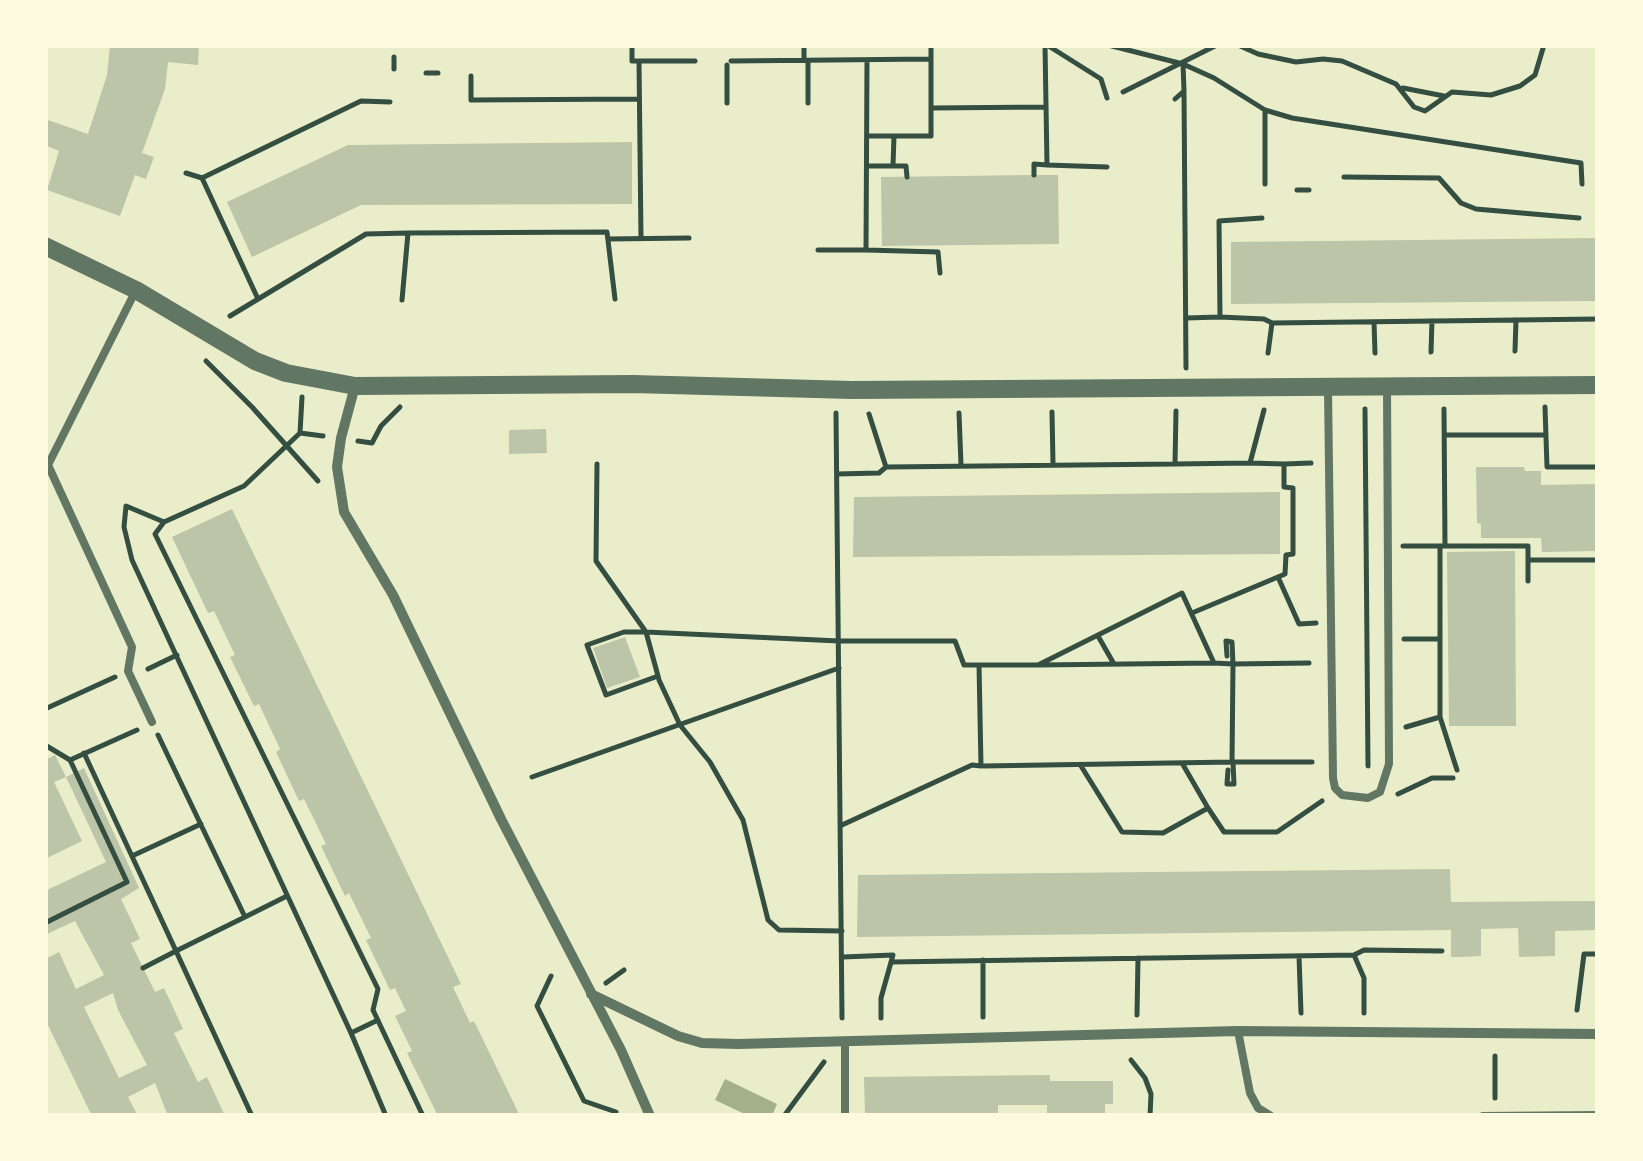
<!DOCTYPE html>
<style>
body{margin:0}
#map{position:relative;width:1643px;height:1161px;overflow:hidden;background:#e9edc9;font-family:Commissioner,sans-serif}
canvas{display:block}
.frame{position:absolute;inset:0;border:48px solid #fefae0;pointer-events:none}
</style>
<div id="map">
<canvas width="1643" height="1161"></canvas>
<div class="frame"></div>
</div>
<script>
const ctx = document.querySelector('canvas').getContext('2d');
ctx.lineJoin = 'round';
function fill(path, color) {
  ctx.fillStyle = color;
  ctx.fill(path, 'evenodd');
}
function shape(rows) {
  const path = new Path2D();
  for (const r of rows) {
    path.moveTo(r[0], r[1]);
    for (let i = 2; i < r.length; i += 2) path.lineTo(r[i], r[i + 1]);
  }
  return path;
}
function trace(path, color, width, dash) {
  ctx.strokeStyle = color;
  ctx.lineWidth = width;
  ctx.lineCap = dash ? 'butt' : 'round';
  ctx.setLineDash(dash || []);
  ctx.stroke(path);
}
const water = shape([
 [725,1079,777,1104,772,1116,749,1116,715,1100]
]);
const building = shape([
 [110,45,199,45,198,65,168,62,165,89,142,153,154,157,146,179,135,175,120,216,47,190,59,151,45,145,45,119,88,134,107,75],
 [632,142,632,204,361,205,252,257,227,202,348,145],
 [1034,175,1058,175,1059,244,882,246,881,177],
 [1598,238,1598,301,1231,304,1231,242],
 [546,429,547,453,509,454,509,430],
 [1476,467,1524,467,1525,471,1541,471,1541,485,1598,484,1598,551,1542,552,1541,538,1481,538,1481,524,1477,523],
 [1280,492,1280,554,853,557,854,497],
 [232,509,461,984,453,987,470,1023,474,1021,520,1116,438,1116,407,1053,412,1051,395,1016,406,1011,395,988,390,990,366,940,371,938,349,893,345,896,321,846,326,844,304,799,299,801,276,752,280,749,259,704,254,706,230,657,235,655,224,632,214,611,208,613,172,537],
 [1515,551,1516,726,1449,726,1447,552],
 [625,637,640,677,607,688,593,648],
 [55,755,66,777,84,768,139,888,121,899,140,939,131,943,155,992,164,988,183,1029,174,1033,198,1082,207,1077,225,1116,168,1116,155,1083,128,1097,138,1116,92,1116,45,1019,45,959,59,952,76,989,104,975,75,921,45,935,45,891,106,862,66,777,54,782,82,841,45,859,45,760],
 [113,993,118,1010,147,1065,119,1078,84,1007],
 [1450,869,1451,902,1598,901,1598,930,1555,931,1555,956,1519,957,1518,928,1481,929,1481,956,1460,957,1451,957,1451,930,857,937,858,875],
 [1050,1075,1050,1081,1113,1081,1113,1104,1105,1104,1105,1116,1047,1116,1047,1105,998,1105,998,1116,865,1116,864,1077]
]);
const path = shape([
 [632,45,632,61,639,61],
 [804,45,804,60],
 [1045,45,1047,165,1107,167],
 [1047,45,1101,79,1107,98],
 [1108,45,1183,64,1214,78,1265,110,1292,118,1581,163,1582,184],
 [1238,45,1258,54,1296,62,1323,59,1342,61,1396,84,1414,107,1425,111,1452,92,1491,95,1520,86,1535,75,1544,45],
 [394,57,394,69],
 [731,61,931,59],
 [808,61,808,103],
 [727,65,727,103],
 [426,73,438,73],
 [471,76,471,100,639,99],
 [1403,88,1444,96],
 [1184,91,1186,368],
 [1123,92,1217,45],
 [1175,99,1184,91,1183,64],
 [932,108,1046,107],
 [1265,110,1265,184],
 [869,136,931,136,931,45],
 [868,166,906,166,907,177],
 [893,166,894,136],
 [186,173,202,178,258,299],
 [1034,175,1034,164,1047,165],
 [1344,177,1439,178,1461,203,1476,209,1579,218],
 [202,178,361,101,390,102],
 [1297,190,1309,190],
 [1262,218,1219,221,1220,317,1264,319,1272,323],
 [641,238,639,61,695,61],
 [608,239,689,238],
 [818,250,866,250,867,60],
 [866,250,938,252,940,273],
 [402,300,408,233,607,232,615,299],
 [230,316,366,234,408,233],
 [1186,318,1220,317],
 [1374,322,1375,353],
 [1515,351,1516,320],
 [1431,352,1432,321],
 [1268,353,1272,323,1598,319],
 [206,361,252,407,318,481],
 [302,397,300,433,323,436],
 [1545,407,1547,467,1598,467],
 [1365,409,1368,766],
 [1444,409,1445,546],
 [1052,412,1053,464],
 [836,413,842,1018],
 [959,413,961,465],
 [869,414,886,467,1175,464,1250,463,1264,410],
 [300,433,244,486,164,522,155,534,378,989,373,1010,423,1116],
 [1445,435,1546,435],
 [358,441,372,443,381,426,400,407],
 [1250,463,1284,464,1284,487,1293,488,1293,554,1286,555,1285,574,1278,577],
 [597,464,596,561,646,632,839,641,955,641,964,665,979,665,981,766,972,765,842,825],
 [1175,464,1176,411],
 [1284,464,1311,463],
 [837,474,879,473,886,467],
 [164,522,126,506,124,527,132,560,351,1033,386,1116],
 [1403,546,1528,546,1528,560],
 [1528,581,1528,560,1598,560],
 [1192,613,1278,577,1299,624,1316,623],
 [1098,636,1114,664],
 [1404,639,1440,639],
 [1227,656,1226,641,1232,642,1233,664,1309,663],
 [979,665,1038,665,1214,663,1182,593,1038,665],
 [148,669,177,655],
 [658,676,606,695,587,645,624,632,646,632,658,676,659,680,680,725,710,762,743,820,768,920,779,930,842,931],
 [45,709,115,677],
 [1440,717,1457,770],
 [1406,727,1440,717,1440,546],
 [158,735,245,917,176,951,252,1116],
 [45,745,70,760,137,730],
 [84,753,176,951,143,968],
 [1232,762,1312,762],
 [1182,763,1208,808],
 [983,766,1232,762,1233,664,1214,663],
 [1081,766,1122,832,1163,833,1208,808,1224,832,1277,832,1322,801],
 [1228,770,1227,784,1234,784,1233,763],
 [532,777,839,668],
 [1398,794,1432,778,1453,778],
 [132,856,201,824],
 [245,917,287,896],
 [45,923,127,882,70,760],
 [1299,956,1301,1013],
 [843,957,893,955,881,998,881,1018],
 [983,960,983,1017],
 [891,962,1354,955],
 [551,976,537,1006,584,1101,616,1112],
 [606,983,624,970],
 [1577,1010,1584,954,1598,954],
 [1364,1013,1364,978,1354,955,1364,950,1442,951],
 [1137,1015,1138,958],
 [351,1033,378,1020],
 [1495,1056,1495,1098],
 [1131,1060,1145,1078,1151,1094,1150,1116],
 [784,1116,824,1062]
]);
const service = shape([
 [136,290,48,465,132,647,128,671,152,722],
 [1328,389,1333,778,1335,788,1342,795,1368,798,1380,792,1389,764,1387,386],
 [1238,1031,1250,1093,1258,1108,1271,1116],
 [845,1041,845,1116],
 [1483,1116,1598,1115]
]);
const minor = shape([
 [355,386,341,438,337,467,344,512,393,595,501,819,621,1050,650,1116],
 [591,994,678,1036,702,1043,738,1044,1238,1031,1598,1034]
]);
const tertiary = shape([
 [45,246,136,290,255,361,286,373,355,386,633,384,852,390,1598,385]
]);
fill(water, '#a3b18a');
fill(building, '#bcc5a7');
trace(path, '#344e41', 5);
trace(service, '#617663', 8);
trace(minor, '#617663', 10);
trace(tertiary, '#617663', 18);
</script>
